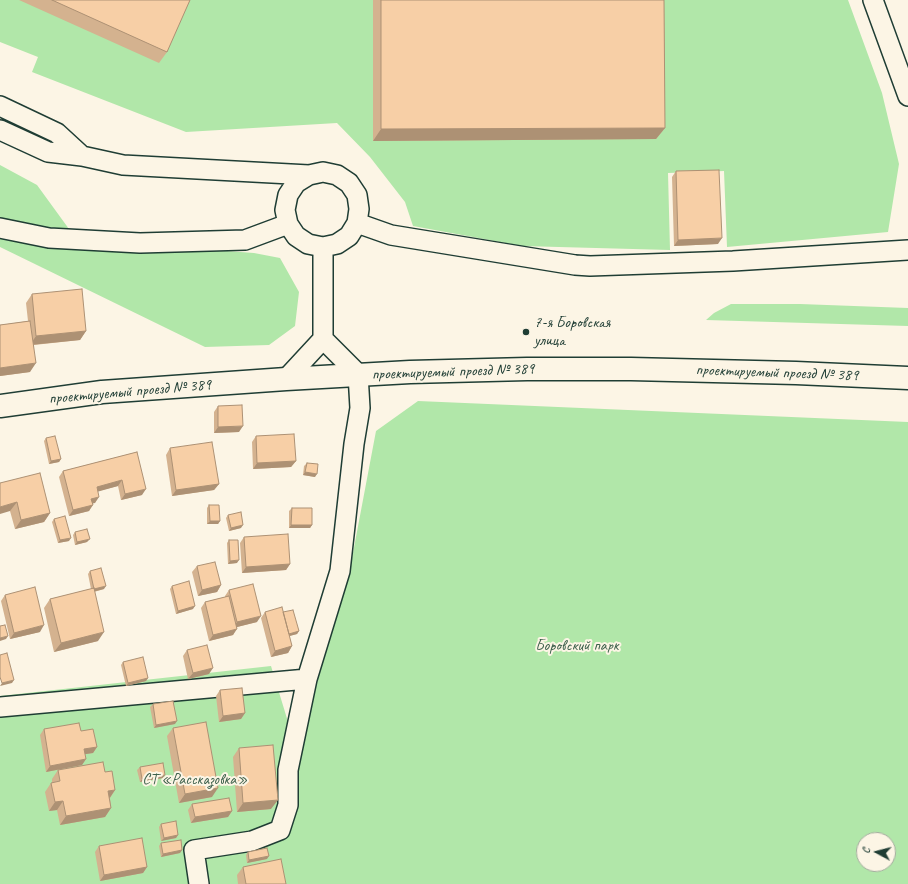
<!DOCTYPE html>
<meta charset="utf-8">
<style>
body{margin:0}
#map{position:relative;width:908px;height:884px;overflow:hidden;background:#fcf5e5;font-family:Caveat,sans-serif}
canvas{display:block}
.north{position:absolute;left:856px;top:832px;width:40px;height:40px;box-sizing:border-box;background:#fcf5e5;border:1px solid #a4ab9e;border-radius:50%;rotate:277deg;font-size:11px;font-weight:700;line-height:16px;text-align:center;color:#1f3d34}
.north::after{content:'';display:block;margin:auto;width:14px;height:18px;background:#1f3d34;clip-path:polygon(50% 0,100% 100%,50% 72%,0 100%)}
</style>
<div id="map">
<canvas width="908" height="884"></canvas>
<div class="north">С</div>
</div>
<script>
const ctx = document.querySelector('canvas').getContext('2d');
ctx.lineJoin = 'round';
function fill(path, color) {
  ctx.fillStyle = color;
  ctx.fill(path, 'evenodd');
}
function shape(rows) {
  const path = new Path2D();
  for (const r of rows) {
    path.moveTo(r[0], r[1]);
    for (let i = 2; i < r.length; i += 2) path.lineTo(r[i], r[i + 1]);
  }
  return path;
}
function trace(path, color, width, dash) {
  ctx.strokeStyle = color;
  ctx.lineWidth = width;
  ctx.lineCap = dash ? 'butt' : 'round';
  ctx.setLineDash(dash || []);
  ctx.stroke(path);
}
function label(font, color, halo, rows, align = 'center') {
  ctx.font = font + ' Caveat,sans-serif';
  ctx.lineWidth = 4;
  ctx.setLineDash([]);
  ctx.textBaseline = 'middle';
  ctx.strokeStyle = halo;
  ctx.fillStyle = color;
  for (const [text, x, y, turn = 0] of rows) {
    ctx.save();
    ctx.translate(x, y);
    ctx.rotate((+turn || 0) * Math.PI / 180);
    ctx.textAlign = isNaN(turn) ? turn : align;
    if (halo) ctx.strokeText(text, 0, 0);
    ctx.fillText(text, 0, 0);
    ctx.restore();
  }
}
const green = shape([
 [0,0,848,0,882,93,899,164,888,232,727,247,724,171,668,173,670,250,522,246,413,226,405,202,370,157,337,123,186,132,32,72,38,57,0,42],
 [0,165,37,185,77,240,254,253,280,258,299,292,295,326,269,345,205,347,0,247],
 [731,304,800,304,908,308,908,326,706,320,714,313],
 [418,401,908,422,908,884,0,884,0,696,271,666,299,758,303,716,349,574,376,431],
 [864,840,888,840,888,864,864,864]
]);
const minor = shape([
 [873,0,908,96],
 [0,106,57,133,82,156],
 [0,130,48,152,82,156,123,165,309,175,323,172,337,175,349,183,357,195,359,209,357,223,349,236,337,244,323,247,308,244,296,236,288,224,285,210,288,195,296,183,309,175],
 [357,223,391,235,575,265,590,266,733,261,908,250],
 [0,228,49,238,140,243,245,240,288,224],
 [286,379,323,339,323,247],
 [0,707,307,679,340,571,354,444,360,408,358,374,323,339],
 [199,884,194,850,252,841,280,830,288,805,288,770,307,679]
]);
const major = shape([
 [0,406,102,392,286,379,410,372,527,369,631,369,796,373,908,378]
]);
const wall = shape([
 [19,0,190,0,167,52,159,63],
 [373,0,664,0,665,128,656,139,373,141],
 [676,171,718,244,674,246,672,177],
 [32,294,86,331,80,340,34,345,30,372,0,376,0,325,28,321,26,303],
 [218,406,239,432,214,433,214,412],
 [256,436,296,461,291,467,253,469,252,442],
 [46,438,61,459,59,462,49,464,44,441],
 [170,448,219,484,214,490,172,496,166,455],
 [137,452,142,495,121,500,118,486,98,491,95,503,93,503,89,511,69,516,59,477,63,471],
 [307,463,315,477,303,475,304,466],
 [0,483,50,513,44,522,15,529,10,511],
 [209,505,220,521,218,524,207,524,207,508],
 [292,508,312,525,310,528,289,528,289,511],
 [228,515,241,528,229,531,226,518],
 [54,519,69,541,58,543,52,522],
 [75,532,87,542,75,545,73,535],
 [244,537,290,564,286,570,242,573,240,543],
 [229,540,237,563,228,564,227,543],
 [197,566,221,585,217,592,198,596,192,572],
 [90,571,104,589,94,592,98,641,54,652,44,608,50,599,91,589,88,574],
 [172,586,193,609,176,614,170,589],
 [229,590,257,622,237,627,233,635,209,641,201,608,205,602,225,597,225,596],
 [5,595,40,632,10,639,1,601],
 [265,612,283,612,299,631,297,634,289,636,292,646,288,653,271,657,261,618],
 [187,650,209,674,188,679,183,656],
 [123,662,148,678,146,681,126,686,121,665],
 [220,690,245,713,241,719,219,722,216,696],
 [153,704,175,724,154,728,150,707],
 [173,728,212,797,179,803,167,736],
 [44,729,81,731,97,747,93,753,85,754,86,759,82,765,46,772,40,735],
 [239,748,271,809,237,812,233,757],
 [140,767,163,778,140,782,137,770],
 [58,770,105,772,115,790,110,798,111,808,105,817,60,825,57,810,49,811,45,792,51,783,52,783,52,779],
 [192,804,232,811,228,817,191,823,188,810],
 [161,824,178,835,176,838,161,841,159,827],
 [161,843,182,850,180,853,161,857,159,846],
 [99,846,147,867,143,873,100,881,95,852],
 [248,852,267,859,247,863,246,855],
 [243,867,286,884,238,884,237,875]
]);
const shadedWall = shape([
 [665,128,656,139,373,141,381,129],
 [722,238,718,244,674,246,678,240],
 [86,331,80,340,30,345,36,336],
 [36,363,30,372,0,376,0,368],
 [243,426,239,432,214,433,218,427],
 [61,459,59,462,49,464,51,461],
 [296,461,291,467,253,469,257,463],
 [305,472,317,474,315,477,303,475],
 [122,480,118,486,93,493,97,487],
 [219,484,214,490,172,496,176,490],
 [146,489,142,495,121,500,125,494],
 [99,497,95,503,87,505,91,499],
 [17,502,10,511,0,514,0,507],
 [93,505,89,511,69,516,73,510],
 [50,513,44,522,15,529,21,520],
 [210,521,220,521,218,524,207,524],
 [243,525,241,528,229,531,231,528],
 [291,525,312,525,310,528,289,528],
 [71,538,69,541,58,543,60,540],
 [90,539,87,542,75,545,77,542],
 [239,560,237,563,228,564,230,561],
 [290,564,286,570,242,573,246,567],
 [221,585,217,592,198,596,202,590],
 [106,586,104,589,92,592,94,589],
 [195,606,193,609,176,614,178,611],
 [261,616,257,622,233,628,237,622],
 [44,625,40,632,10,639,14,633],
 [237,629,233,635,209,641,213,635],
 [299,631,297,634,286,637,288,634],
 [104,632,98,641,54,652,61,643],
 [8,636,6,639,0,641,0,638],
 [292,646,288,653,271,657,275,651],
 [213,668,209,674,188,679,193,673],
 [148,678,146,681,126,686,128,683],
 [14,680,12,683,0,686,2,683],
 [245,713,241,719,219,722,223,716],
 [177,721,175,724,154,728,156,725],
 [97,747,93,753,79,755,84,749],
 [86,759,82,765,46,772,50,766],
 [165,775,163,778,140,782,142,779],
 [218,788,212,797,179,803,185,794],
 [115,790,109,799,108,791],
 [278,800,271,809,237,812,243,803],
 [63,801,57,810,49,811,55,802],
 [111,808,105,817,60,825,66,816],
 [232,811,228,817,191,823,195,817],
 [178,835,176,838,161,841,164,838],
 [182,850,180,853,161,857,163,854],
 [269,856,267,859,247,863,249,860],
 [147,867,143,873,100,881,104,875]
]);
const building = shape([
 [52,0,190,0,167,52,52,0],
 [381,0,664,0,665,128,381,129,381,0],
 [719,170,722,238,678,240,676,171,719,170],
 [82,289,86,331,36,336,32,294,82,289],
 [30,321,36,363,0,368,0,325,30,321],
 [242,405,243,426,218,427,218,406,242,405],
 [294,434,296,461,257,463,256,436,294,434],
 [55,436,61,459,51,461,46,438,55,436],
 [212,442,219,484,176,490,170,448,212,442],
 [137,452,146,489,125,494,122,480,97,487,99,497,91,499,93,505,73,510,63,471,137,452],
 [307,463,318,464,317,474,305,472,307,463],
 [40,473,50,513,21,520,17,502,0,507,0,483,40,473],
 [209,505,219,505,220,521,210,521,209,505],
 [292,508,312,508,312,525,291,525,292,508],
 [241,512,243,525,231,528,228,515,241,512],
 [65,516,71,538,60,540,54,519,65,516],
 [87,529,90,539,77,542,75,532,87,529],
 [288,534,290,564,246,567,244,537,288,534],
 [229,540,238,540,239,560,230,561,229,540],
 [215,562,221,585,202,590,197,566,215,562],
 [101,568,106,586,94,589,90,571,101,568],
 [189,581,195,606,178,611,172,586,189,581],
 [253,584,261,616,237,622,229,590,253,584],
 [35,587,44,625,14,633,5,595,35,587],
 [94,588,104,632,61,643,50,599,94,588],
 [229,596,237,629,213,635,205,602,229,596],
 [282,607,292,646,275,651,265,612,282,607],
 [293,610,299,631,289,634,283,612,293,610],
 [5,625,8,636,0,638,0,626,5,625],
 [207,645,213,668,193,673,187,650,207,645],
 [7,653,14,680,2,683,0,677,0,655,7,653],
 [143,657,148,678,128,683,123,662,143,657],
 [242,688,245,713,223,716,220,690,242,688],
 [173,701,177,721,156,725,153,704,173,701],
 [206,722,218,788,185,794,173,728,206,722],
 [79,723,81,731,93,729,97,747,84,749,86,759,50,766,44,729,79,723],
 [273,745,278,800,243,803,239,748,273,745],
 [103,762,105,772,112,771,115,790,108,791,111,808,66,816,63,801,55,802,51,783,60,781,58,770,103,762],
 [163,763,165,775,142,779,140,767,163,763],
 [229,798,232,811,195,817,192,804,229,798],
 [176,821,178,835,164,838,161,824,176,821],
 [142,838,147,867,104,875,99,846,142,838],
 [181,840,182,850,163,854,161,843,181,840],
 [267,848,269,856,249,860,248,852,267,848],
 [281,859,286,884,246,884,243,867,281,859]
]);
const markers = [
 [526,332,4,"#1f3d34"]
];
const poiNames = [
 ["7-я Боровская",534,323],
 ["улица",534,341]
];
const streetNames = [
 ["проектируемый проезд № 389",453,372,-2],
 ["проектируемый проезд № 389",777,373,2],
 ["проектируемый проезд № 389",130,392,-5]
];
const parkNames = [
 ["Боровский парк",577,646],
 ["СТ «Рассказовка»",195,780]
];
fill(green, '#b1e7a9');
trace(minor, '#1f3d34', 22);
trace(major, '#1f3d34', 25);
trace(minor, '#fcf5e5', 19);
trace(major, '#fcf5e5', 22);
fill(wall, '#d4b28f');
fill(shadedWall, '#ad9174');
fill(building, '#f7cfa6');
trace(building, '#ad9174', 1);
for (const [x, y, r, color] of markers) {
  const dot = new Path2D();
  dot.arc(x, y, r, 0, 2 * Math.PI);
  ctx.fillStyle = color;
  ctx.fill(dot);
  trace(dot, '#fcf5e5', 1.5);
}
label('16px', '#1f3d34', '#fcf5e5', poiNames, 'left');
label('16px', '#1f3d34', '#fcf5e5', streetNames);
label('16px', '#3c5f4b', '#fcf5e5', parkNames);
</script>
